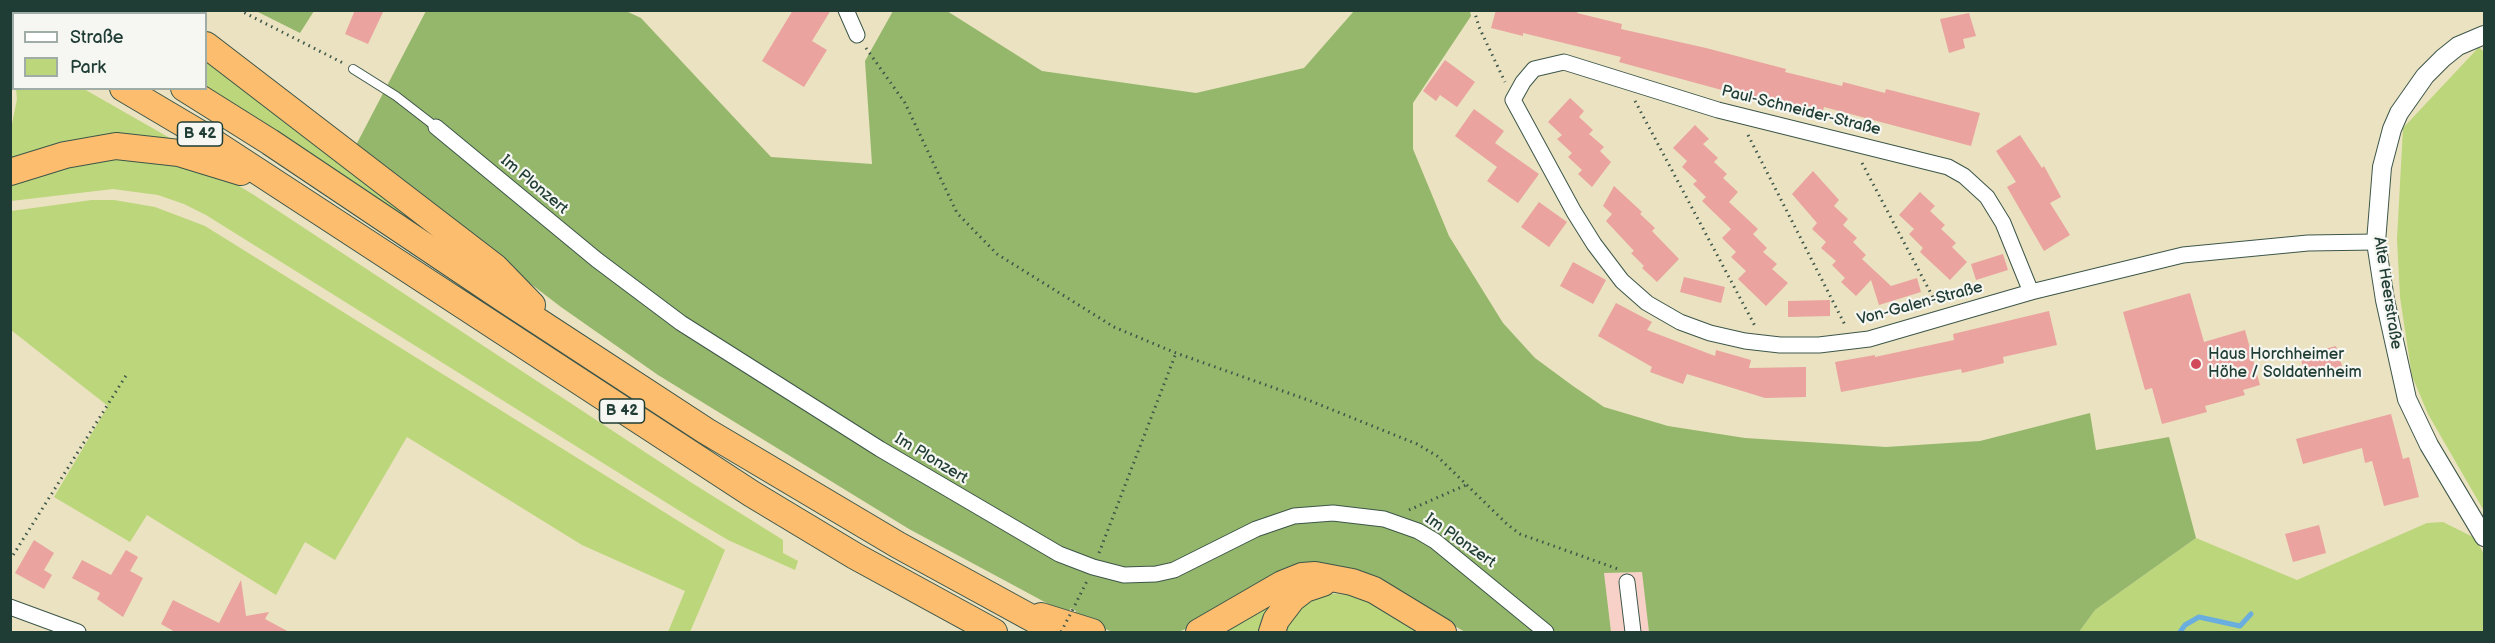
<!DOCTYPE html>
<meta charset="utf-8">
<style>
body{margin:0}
#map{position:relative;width:2495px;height:643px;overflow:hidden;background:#eae2c0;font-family:"Balsamiq Sans",sans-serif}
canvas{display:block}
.frame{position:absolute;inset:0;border:12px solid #1f3d34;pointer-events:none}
.legend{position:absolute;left:12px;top:12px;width:195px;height:78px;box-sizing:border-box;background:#f6f6f2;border:2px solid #a0aca6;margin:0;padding:8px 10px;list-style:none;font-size:18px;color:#1f3d34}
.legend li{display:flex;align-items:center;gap:12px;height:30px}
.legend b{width:30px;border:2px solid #a0aca6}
</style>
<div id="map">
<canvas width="2495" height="643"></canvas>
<div class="frame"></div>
<ul class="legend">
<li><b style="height:8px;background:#fff"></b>Straße</li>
<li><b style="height:16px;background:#bcd67b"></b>Park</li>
</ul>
</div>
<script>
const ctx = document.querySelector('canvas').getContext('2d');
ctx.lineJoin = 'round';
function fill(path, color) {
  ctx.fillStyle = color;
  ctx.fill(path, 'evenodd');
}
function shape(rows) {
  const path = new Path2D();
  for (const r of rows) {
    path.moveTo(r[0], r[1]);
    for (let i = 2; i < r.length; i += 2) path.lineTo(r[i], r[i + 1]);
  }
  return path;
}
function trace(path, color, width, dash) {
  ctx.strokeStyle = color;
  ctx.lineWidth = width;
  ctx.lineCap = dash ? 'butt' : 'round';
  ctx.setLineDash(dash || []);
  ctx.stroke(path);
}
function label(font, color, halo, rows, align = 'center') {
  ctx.font = font + ' "Balsamiq Sans",sans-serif';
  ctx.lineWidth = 4.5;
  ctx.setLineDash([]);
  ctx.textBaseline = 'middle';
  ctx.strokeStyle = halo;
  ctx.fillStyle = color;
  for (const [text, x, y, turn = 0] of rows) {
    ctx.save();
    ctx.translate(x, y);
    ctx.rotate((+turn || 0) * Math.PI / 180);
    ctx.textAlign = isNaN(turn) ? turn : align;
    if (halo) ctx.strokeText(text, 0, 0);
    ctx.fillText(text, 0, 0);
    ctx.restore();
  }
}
const built = shape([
 [1643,572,1649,632,1611,632,1604,573]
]);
const green = shape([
 [2479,47,2484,52,2484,511,2428,414,2412,376,2400,297,2397,239,2403,128],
 [206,60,406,213,406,216,401,217,206,88],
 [16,89,84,89,182,145,11,167,11,129,17,99],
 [164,157,234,183,254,195,692,483,783,540,783,553,798,561,795,570,728,540,691,518,206,215,184,204,158,195,113,189,11,201,10,179,79,159],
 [92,200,114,200,155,207,205,226,725,550,690,632,668,632,685,591,582,545,407,437,335,560,305,542,276,595,147,515,130,542,54,497,108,406,11,330,11,211],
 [2443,522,2475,538,2484,554,2484,632,2079,632,2095,610,2196,538,2297,580,2427,523],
 [1325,593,1359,596,1421,632,1281,632,1300,605],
 [1275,596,1264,632,1217,632]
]);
const forest = shape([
 [256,11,314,10,314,11,300,33],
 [426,11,626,11,641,18,771,157,872,164,865,61,893,11,947,11,1042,71,1196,93,1304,68,1354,11,1470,11,1471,16,1413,103,1413,149,1449,236,1503,323,1535,358,1573,386,1604,407,1668,426,1745,438,1886,447,1980,441,2090,413,2096,450,2169,437,2196,538,2095,610,2079,632,1649,632,1642,572,1604,573,1611,632,1465,632,1371,577,1204,622,1178,632,1113,632,1073,617,1076,611,1071,608,1067,614,909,529,658,375,561,307,354,149]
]);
const stream = shape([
 [2180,632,2185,625,2199,617,2240,626,2251,614]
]);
const building = shape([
 [355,10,384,10,368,44,345,34],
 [793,10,831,10,812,41,827,50,804,87,762,61],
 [1496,10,1578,10,1577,13,1622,24,1621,29,1706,48,1786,69,1785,72,1842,86,1843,82,1885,93,1886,89,1980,113,1971,146,1824,107,1822,114,1740,95,1619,62,1621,57,1523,33,1523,36,1491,28],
 [1969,13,1976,36,1963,39,1965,48,1949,53,1940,19],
 [1445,60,1475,82,1457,107,1440,95,1436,101,1423,91],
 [1570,98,1584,111,1579,117,1593,130,1589,134,1604,147,1600,151,1611,162,1592,187,1578,174,1582,170,1568,157,1572,153,1557,139,1562,135,1548,122],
 [1474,109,1504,131,1495,143,1539,174,1518,203,1487,181,1497,167,1455,136],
 [1695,125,1709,139,1703,144,1718,158,1714,162,1727,174,1723,178,1738,192,1729,202,1758,229,1753,234,1767,248,1763,252,1777,264,1772,269,1788,283,1766,306,1738,279,1746,271,1731,257,1736,252,1722,238,1731,229,1702,201,1706,197,1693,184,1697,181,1682,167,1687,161,1673,148],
 [2020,135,2042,168,2044,166,2061,197,2050,203,2070,235,2044,251,2007,187,2016,182,1996,151],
 [1813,171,1839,200,1834,206,1848,219,1843,225,1857,238,1853,242,1866,255,1862,259,1891,286,1917,278,1921,292,1879,305,1871,280,1856,296,1841,282,1845,278,1832,265,1836,261,1821,248,1826,242,1812,229,1817,223,1792,194],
 [1614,186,1642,212,1640,214,1655,228,1652,231,1679,259,1657,282,1642,268,1644,266,1631,253,1634,251,1606,221,1612,214,1603,206],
 [1920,192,1935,206,1930,211,1945,225,1941,229,1956,243,1952,247,1967,262,1950,280,1920,252,1923,248,1909,234,1914,229,1899,215],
 [1539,202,1567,222,1549,247,1521,227],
 [2003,254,2008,270,1976,280,1971,264],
 [1573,262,1606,280,1593,304,1560,286],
 [1684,277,1725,287,1721,303,1680,292],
 [2190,293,2204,342,2245,330,2260,385,2243,390,2245,395,2205,406,2207,412,2162,424,2152,388,2145,390,2123,312],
 [1830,300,1830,316,1788,317,1788,301],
 [1616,303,1652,322,1647,330,1715,356,1716,350,1751,360,1749,368,1806,367,1806,397,1765,398,1687,374,1683,384,1650,372,1652,367,1598,336],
 [2049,311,2057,345,2003,357,2004,363,1962,373,1961,369,1841,392,1835,362,1875,355,1875,357,1954,340,1953,334],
 [2336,346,2343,369,2306,379,2300,356],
 [2391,414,2403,459,2409,457,2419,497,2384,506,2372,461,2365,463,2362,448,2303,464,2296,439],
 [2319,525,2326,553,2293,562,2285,534],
 [34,540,54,553,44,570,52,575,44,589,15,573],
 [126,550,138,557,130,571,143,578,123,617,97,599,100,593,72,578,82,560,111,575],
 [241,580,246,616,269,612,265,619,291,633,177,633,161,624,173,600,219,623]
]);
const path = shape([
 [239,10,343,63],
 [1474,10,1479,27,1505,82],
 [866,48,905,103,957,213,997,254,1114,327,1176,353,1308,400,1417,444,1437,456,1508,525,1520,534,1618,569],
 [1635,101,1755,326],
 [1748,135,1846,327],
 [1862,163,1936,303],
 [1409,510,1466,485],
 [1099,553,1176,353],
 [10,560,127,374],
 [1075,605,1087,581]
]);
const service = shape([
 [353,69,396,96,436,127]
]);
const minor = shape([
 [846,10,857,35],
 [436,127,597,260,681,323,880,449,1059,554,1093,567,1124,575,1156,574,1174,570,1256,529,1294,516,1333,513,1384,519,1418,531,1435,541,1546,632],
 [2031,292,2003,223,1987,197,1964,176,1948,167,1718,110,1564,62,1534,69,1523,82,1513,100,1574,212,1594,244,1622,281,1647,303,1680,322,1710,333,1745,341,1780,345,1819,345,1869,339,2031,292,2183,255,2308,243,2376,242],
 [1627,582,1633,632],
 [10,607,78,632]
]);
const tertiary = shape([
 [2484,35,2458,46,2443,58,2425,76,2399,113,2392,129,2382,167,2376,242,2385,300,2407,399,2429,445,2484,537]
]);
const trunk = shape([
 [47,10,52,14],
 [160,10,164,14],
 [10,24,14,26],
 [206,45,495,267,532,305],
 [123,88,199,133,752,494,855,556,994,632],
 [184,88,270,142,504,299,706,431,898,545,1057,632],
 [10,172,65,155,116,146,179,153,241,172],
 [1041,616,1092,632],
 [1199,632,1282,584,1302,576,1315,575,1352,582,1374,590,1443,632],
 [1272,632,1276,620,1292,599,1305,589,1323,583]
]);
const pathBridge = shape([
 [1061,632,1073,609]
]);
const markers = [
 [2196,364,6,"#d1495b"]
];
const shields = [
 [200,134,45],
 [622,411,45]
];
const shieldNames = [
 ["B 42",200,134],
 ["B 42",622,411]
];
const streetNames = [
 ["Paul-Schneider-Straße",1801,111,14],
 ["Im Plonzert",534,185,40],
 ["Alte Heerstraße",2387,293,81],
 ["Von-Galen-Straße",1920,304,-15],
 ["Im Plonzert",931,459,31],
 ["Im Plonzert",1460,541,35]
];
const poiNames = [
 ["Haus Horchheimer",2208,355],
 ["Höhe / Soldatenheim",2208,373]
];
fill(built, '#f7d1c7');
fill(green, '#bcd67b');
fill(forest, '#95b76b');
trace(stream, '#69aedf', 5);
fill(building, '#eaa39f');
trace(service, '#3d5649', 10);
trace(minor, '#3d5649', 17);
trace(tertiary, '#3d5649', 20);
trace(trunk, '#3d5649', 28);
trace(path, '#3d5649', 3, [1.5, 4.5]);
trace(service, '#fff', 8);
trace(minor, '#fff', 15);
trace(tertiary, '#fff', 18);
trace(trunk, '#fcbd6f', 26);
trace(pathBridge, '#3d5649', 3, [1.5, 4.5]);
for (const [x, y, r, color] of markers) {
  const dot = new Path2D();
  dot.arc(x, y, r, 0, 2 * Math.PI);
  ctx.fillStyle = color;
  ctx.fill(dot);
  trace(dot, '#f6f6f2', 2);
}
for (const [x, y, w] of shields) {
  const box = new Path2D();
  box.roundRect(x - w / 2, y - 12, w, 24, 4.5);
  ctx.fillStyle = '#f6f6f2';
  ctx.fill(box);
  trace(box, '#1f3d34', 1.5);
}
label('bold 15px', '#1f3d34', null, shieldNames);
label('16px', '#1f3d34', '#f6f6f2', streetNames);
label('16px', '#1f3d34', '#f6f6f2', poiNames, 'left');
</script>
